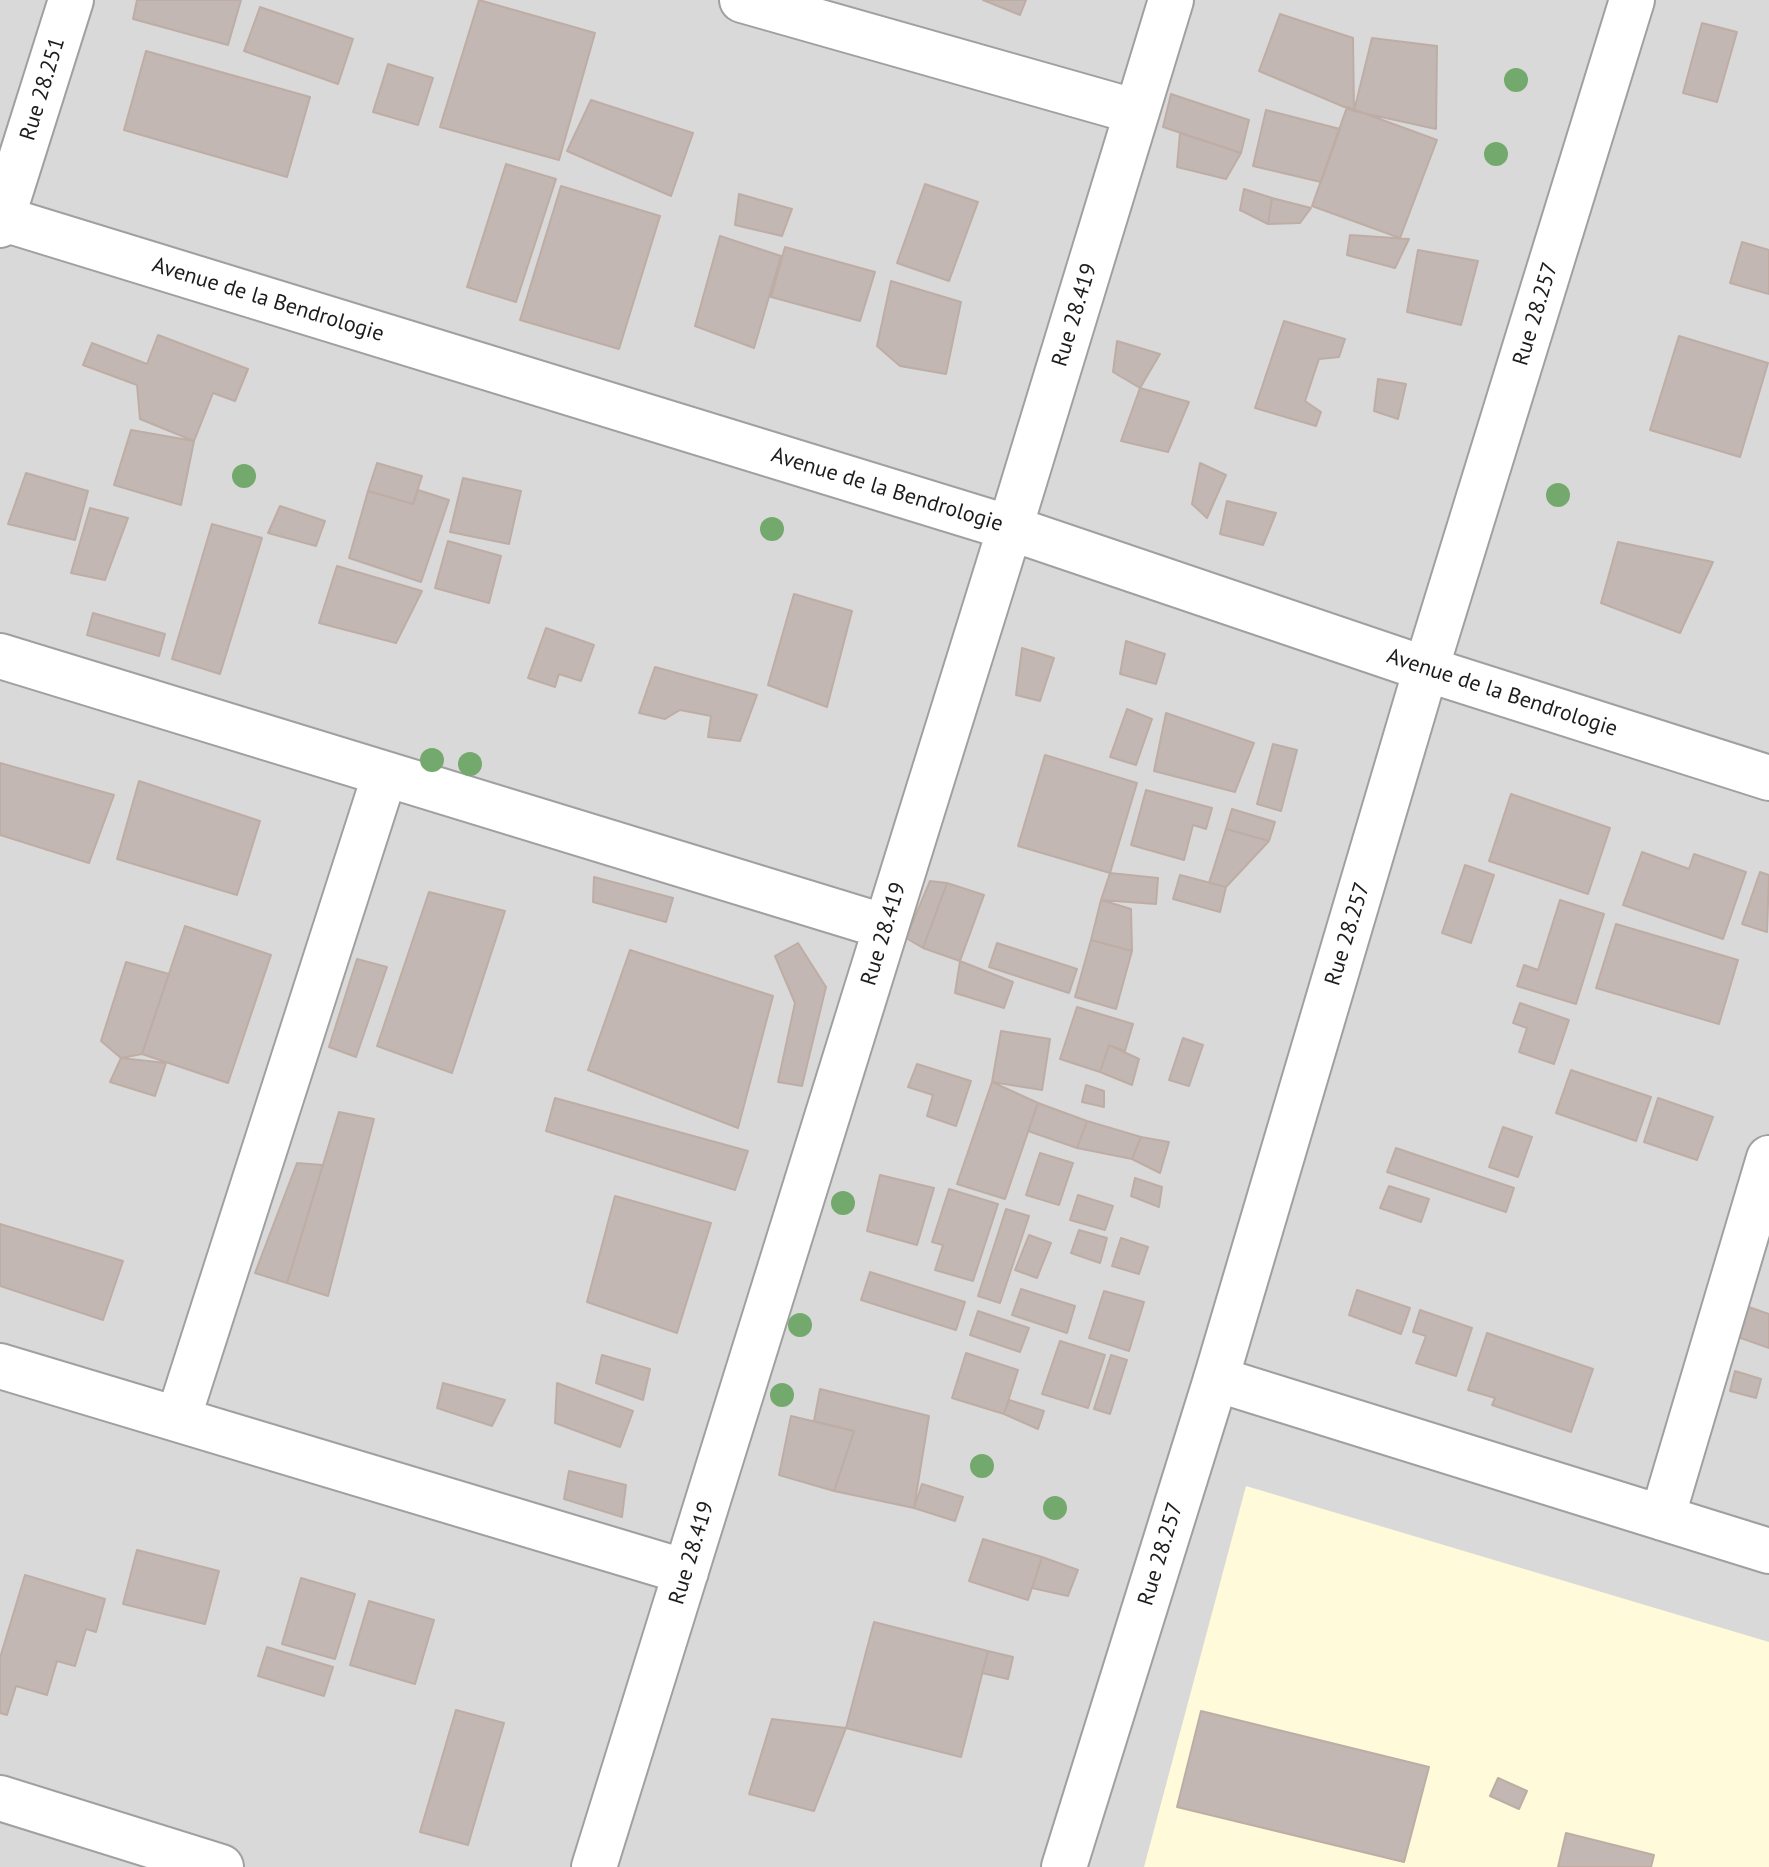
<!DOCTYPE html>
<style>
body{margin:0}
canvas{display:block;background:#ede8e2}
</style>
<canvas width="1769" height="1867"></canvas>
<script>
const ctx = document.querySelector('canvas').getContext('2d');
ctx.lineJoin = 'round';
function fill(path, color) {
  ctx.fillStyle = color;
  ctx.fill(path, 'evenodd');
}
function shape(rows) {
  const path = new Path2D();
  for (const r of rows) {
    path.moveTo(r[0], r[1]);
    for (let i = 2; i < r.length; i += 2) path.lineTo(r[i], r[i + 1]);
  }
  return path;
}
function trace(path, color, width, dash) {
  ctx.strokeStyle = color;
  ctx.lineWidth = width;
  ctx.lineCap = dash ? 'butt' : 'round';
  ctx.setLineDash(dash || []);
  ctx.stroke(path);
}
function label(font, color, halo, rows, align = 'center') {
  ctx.font = font + ' "PT Sans",sans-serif';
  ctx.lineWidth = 6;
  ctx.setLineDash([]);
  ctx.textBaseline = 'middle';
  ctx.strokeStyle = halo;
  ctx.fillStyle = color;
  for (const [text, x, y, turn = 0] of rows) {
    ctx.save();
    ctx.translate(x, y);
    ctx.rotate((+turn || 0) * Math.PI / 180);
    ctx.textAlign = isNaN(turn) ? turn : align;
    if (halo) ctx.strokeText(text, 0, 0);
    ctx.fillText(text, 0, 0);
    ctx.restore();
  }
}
const residential = shape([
 [0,0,1769,0,1769,1867,0,1867]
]);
const education = shape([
 [1246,1486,1769,1642,1769,1867,1144,1867]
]);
const building = shape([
 [137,0,241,0,228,45,133,19,137,0],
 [479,0,595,33,559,160,440,127,479,0],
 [983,0,1026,0,1020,15,983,0],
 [260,7,353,39,338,84,244,51,260,7],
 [1280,14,1353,38,1354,111,1259,71,1280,14],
 [1702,23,1737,32,1717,102,1683,93,1702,23],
 [1372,38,1437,46,1436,129,1354,111,1372,38],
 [146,51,310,97,287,177,124,130,146,51],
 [388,64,433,78,418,125,373,112,388,64],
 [1171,94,1249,120,1241,153,1163,127,1171,94],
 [591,100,693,133,671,196,567,151,591,100],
 [1347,107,1437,140,1400,238,1312,206,1347,107],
 [1266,110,1340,129,1321,182,1253,166,1266,110],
 [1180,133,1241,153,1226,179,1177,167,1180,133],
 [506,164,556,179,516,302,467,287,506,164],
 [925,184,978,202,949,281,897,263,925,184],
 [561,186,660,216,619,349,520,320,561,186],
 [1244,189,1272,198,1268,224,1240,210,1244,189],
 [739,194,792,209,782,236,735,225,739,194],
 [1272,198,1311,208,1300,223,1268,224,1272,198],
 [1350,235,1409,239,1395,268,1347,255,1350,235],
 [720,236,781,256,754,348,695,326,720,236],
 [1742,242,1769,250,1769,294,1730,283,1742,242],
 [785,247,875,272,860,321,771,297,785,247],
 [1418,250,1478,261,1461,325,1407,312,1418,250],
 [891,281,961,302,946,374,900,366,877,346,891,281],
 [1284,321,1345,339,1339,357,1319,359,1305,401,1321,412,1316,426,1255,408,1284,321],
 [158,335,248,369,235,401,213,393,194,441,140,419,137,385,83,365,92,343,147,364,158,335],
 [1679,336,1768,363,1740,457,1650,430,1679,336],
 [1117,341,1160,354,1140,388,1113,372,1117,341],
 [1378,379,1406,384,1398,419,1374,411,1378,379],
 [1140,388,1189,402,1168,452,1121,441,1140,388],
 [131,430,194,441,181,505,114,485,131,430],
 [377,463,422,476,413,504,368,491,377,463],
 [1200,463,1226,475,1207,518,1192,504,1200,463],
 [26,473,88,491,75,540,8,524,26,473],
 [463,478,521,491,509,544,450,532,463,478],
 [418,490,449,500,421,582,349,558,368,491,413,504,418,490],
 [1227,501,1276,513,1263,545,1220,534,1227,501],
 [280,506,325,521,316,546,268,533,280,506],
 [90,508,128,518,105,580,71,573,90,508],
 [212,524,262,538,220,674,172,659,212,524],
 [448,541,501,556,489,603,435,588,448,541],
 [1618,542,1713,562,1680,633,1601,603,1618,542],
 [337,566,422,591,396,643,319,623,337,566],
 [794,594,852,611,827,707,768,685,794,594],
 [93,613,165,634,159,656,87,635,93,613],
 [546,628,594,645,581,681,559,674,555,687,528,678,546,628],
 [1126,641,1165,654,1156,684,1120,674,1126,641],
 [1022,648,1054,658,1040,701,1016,695,1022,648],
 [655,667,757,695,740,741,708,737,711,716,680,710,665,719,639,713,655,667],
 [1127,709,1152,719,1136,765,1110,757,1127,709],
 [1166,713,1254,743,1235,792,1154,771,1166,713],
 [1273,744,1297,750,1281,811,1257,804,1273,744],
 [1045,755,1137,783,1110,873,1018,846,1045,755],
 [0,763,114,795,89,863,0,835,0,763],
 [139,781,260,821,237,895,117,859,139,781],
 [1146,790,1212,808,1206,829,1193,825,1184,860,1131,845,1146,790],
 [1511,794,1610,828,1588,894,1489,861,1511,794],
 [1232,809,1275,822,1269,841,1226,829,1232,809],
 [1226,829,1269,841,1226,887,1209,883,1226,829],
 [1642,852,1689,869,1694,854,1746,872,1723,939,1623,905,1642,852],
 [1465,865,1494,875,1471,943,1442,933,1465,865],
 [1760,872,1769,875,1767,932,1742,924,1760,872],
 [1110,873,1158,878,1156,904,1101,900,1110,873],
 [1180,875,1226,887,1220,912,1173,899,1180,875],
 [594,877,673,898,666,922,593,902,594,877],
 [930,881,947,883,923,948,906,938,930,881],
 [947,883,984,895,960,961,923,948,947,883],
 [429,892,505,911,452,1073,377,1046,429,892],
 [1101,900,1131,909,1132,951,1091,940,1101,900],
 [1560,900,1604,914,1576,1004,1517,986,1524,965,1538,970,1560,900],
 [1616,924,1738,960,1719,1024,1596,988,1616,924],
 [185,926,271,955,228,1083,142,1054,185,926],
 [1091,940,1132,951,1116,1009,1075,997,1091,940],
 [798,943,826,987,802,1086,778,1082,795,1003,775,956,798,943],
 [997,943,1077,969,1069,993,989,967,997,943],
 [630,950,773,996,738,1128,588,1070,630,950],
 [357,959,387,967,356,1057,329,1047,357,959],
 [960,961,1013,982,1004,1008,955,993,960,961],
 [126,962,169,974,142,1054,121,1058,101,1041,126,962],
 [1520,1003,1569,1020,1554,1064,1519,1052,1527,1028,1513,1023,1520,1003],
 [1077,1007,1133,1024,1125,1051,1109,1045,1100,1072,1060,1059,1077,1007],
 [1001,1031,1050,1039,1042,1090,992,1082,1001,1031],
 [1183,1038,1203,1045,1189,1086,1169,1080,1183,1038],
 [1109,1045,1139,1059,1132,1085,1100,1072,1109,1045],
 [121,1058,166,1063,155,1096,110,1082,121,1058],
 [917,1064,971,1081,956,1126,927,1116,933,1095,908,1087,917,1064],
 [1571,1070,1651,1097,1636,1141,1556,1113,1571,1070],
 [992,1082,1038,1103,1005,1199,957,1184,992,1082],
 [1086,1085,1104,1091,1104,1107,1082,1102,1086,1085],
 [555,1098,748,1151,735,1190,546,1131,555,1098],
 [1658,1098,1713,1117,1697,1160,1644,1142,1658,1098],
 [1038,1103,1087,1121,1077,1148,1028,1131,1038,1103],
 [339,1112,374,1119,328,1296,287,1283,339,1112],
 [1087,1121,1141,1137,1132,1159,1077,1148,1087,1121],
 [1503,1127,1532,1137,1518,1177,1489,1167,1503,1127],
 [1141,1137,1169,1142,1160,1173,1132,1159,1141,1137],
 [1396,1148,1514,1188,1506,1212,1387,1172,1396,1148],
 [1040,1153,1073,1163,1059,1205,1026,1195,1040,1153],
 [297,1163,323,1165,287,1283,255,1273,297,1163],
 [880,1175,934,1188,917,1245,867,1231,880,1175],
 [1135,1178,1162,1187,1159,1207,1131,1196,1135,1178],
 [1389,1186,1429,1199,1421,1222,1380,1208,1389,1186],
 [949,1189,998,1204,973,1281,935,1270,943,1245,932,1242,949,1189],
 [1078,1195,1113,1206,1105,1230,1070,1220,1078,1195],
 [615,1196,711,1223,677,1333,587,1302,615,1196],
 [1006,1209,1029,1216,1000,1303,978,1296,1006,1209],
 [0,1224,123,1261,103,1320,0,1286,0,1224],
 [1079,1230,1107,1238,1100,1263,1071,1253,1079,1230],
 [1029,1235,1051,1243,1037,1278,1015,1270,1029,1235],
 [1121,1238,1148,1247,1139,1274,1112,1266,1121,1238],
 [870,1272,965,1302,956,1330,861,1300,870,1272],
 [1021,1289,1075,1306,1067,1333,1012,1315,1021,1289],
 [1357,1290,1410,1308,1401,1334,1349,1315,1357,1290],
 [1104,1291,1144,1302,1129,1351,1089,1338,1104,1291],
 [1746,1306,1769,1314,1769,1348,1735,1336,1746,1306],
 [1420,1310,1472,1328,1456,1376,1416,1363,1426,1336,1413,1332,1420,1310],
 [978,1311,1029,1328,1020,1352,970,1335,978,1311],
 [1487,1333,1593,1369,1571,1432,1492,1405,1495,1398,1468,1390,1487,1333],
 [1060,1341,1105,1355,1088,1408,1042,1394,1060,1341],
 [966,1353,1018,1370,1004,1414,952,1398,966,1353],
 [602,1355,650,1369,643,1400,596,1383,602,1355],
 [1111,1355,1127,1360,1110,1414,1094,1409,1111,1355],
 [1735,1371,1761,1379,1756,1398,1730,1391,1735,1371],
 [443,1383,505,1400,492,1426,437,1408,443,1383],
 [557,1383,633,1411,620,1447,555,1423,557,1383],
 [820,1389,929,1416,914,1508,834,1491,854,1431,814,1421,820,1389],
 [1009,1400,1044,1411,1038,1429,1004,1414,1009,1400],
 [791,1416,854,1431,834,1491,779,1475,791,1416],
 [569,1471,626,1485,622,1517,564,1499,569,1471],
 [922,1484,963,1497,955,1521,914,1508,922,1484],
 [983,1539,1042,1557,1028,1600,969,1581,983,1539],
 [137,1550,219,1571,205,1624,123,1604,137,1550],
 [1042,1557,1078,1570,1068,1596,1032,1588,1042,1557],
 [25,1575,105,1599,96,1632,86,1629,75,1666,57,1661,47,1695,16,1686,7,1715,0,1713,0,1658,25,1575],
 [301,1578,355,1594,335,1659,282,1644,301,1578],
 [369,1601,434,1620,415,1684,350,1665,369,1601],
 [874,1622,988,1651,961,1757,846,1728,874,1622],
 [267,1647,333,1667,324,1696,258,1676,267,1647],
 [988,1651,1013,1657,1008,1679,982,1673,988,1651],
 [456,1710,504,1723,468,1845,420,1832,456,1710],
 [1201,1711,1429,1767,1404,1862,1177,1807,1201,1711],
 [772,1719,846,1728,814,1811,749,1794,772,1719],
 [1498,1778,1527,1791,1519,1809,1490,1796,1498,1778],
 [1566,1833,1654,1855,1651,1867,1558,1867,1566,1833]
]);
const minor = shape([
 [742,0,1137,112],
 [0,218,1010,528,1426,669,1769,778],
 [0,225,71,0],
 [0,656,886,927],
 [0,1366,686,1572],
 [1216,1379,1769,1551],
 [178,1419,385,774],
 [1662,1518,1769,1158],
 [0,1798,221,1867],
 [594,1867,1010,528,1171,0]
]);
const tertiary = shape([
 [1064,1867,1216,1379,1426,669,1632,0]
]);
const trees = [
 [1516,80],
 [1496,154],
 [244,476],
 [1558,495],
 [772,529],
 [432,760],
 [470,764],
 [843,1203],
 [800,1325],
 [782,1395],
 [982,1466],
 [1055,1508]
];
const streetNames = [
 ["Rue 28.251",43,89,-73],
 ["Avenue de la Bendrologie",268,300,17],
 ["Rue 28.257",1536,314,-73],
 ["Rue 28.419",1075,315,-73],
 ["Avenue de la Bendrologie",887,490,17],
 ["Avenue de la Bendrologie",1502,693,18],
 ["Rue 28.419",884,934,-73],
 ["Rue 28.257",1348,934,-73],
 ["Rue 28.419",692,1553,-73],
 ["Rue 28.257",1161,1554,-73]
];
fill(residential, '#dad9d9');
fill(education, '#fefada');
fill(building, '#c2b7b2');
trace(building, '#beada5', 2);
trace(minor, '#a0a0a0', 48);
trace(tertiary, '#a0a0a0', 48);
trace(minor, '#fff', 44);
trace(tertiary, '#fff', 44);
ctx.fillStyle = '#74a96d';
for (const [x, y] of trees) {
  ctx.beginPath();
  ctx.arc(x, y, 12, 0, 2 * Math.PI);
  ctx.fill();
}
label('22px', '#1c1c1c', '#fff', streetNames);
</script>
